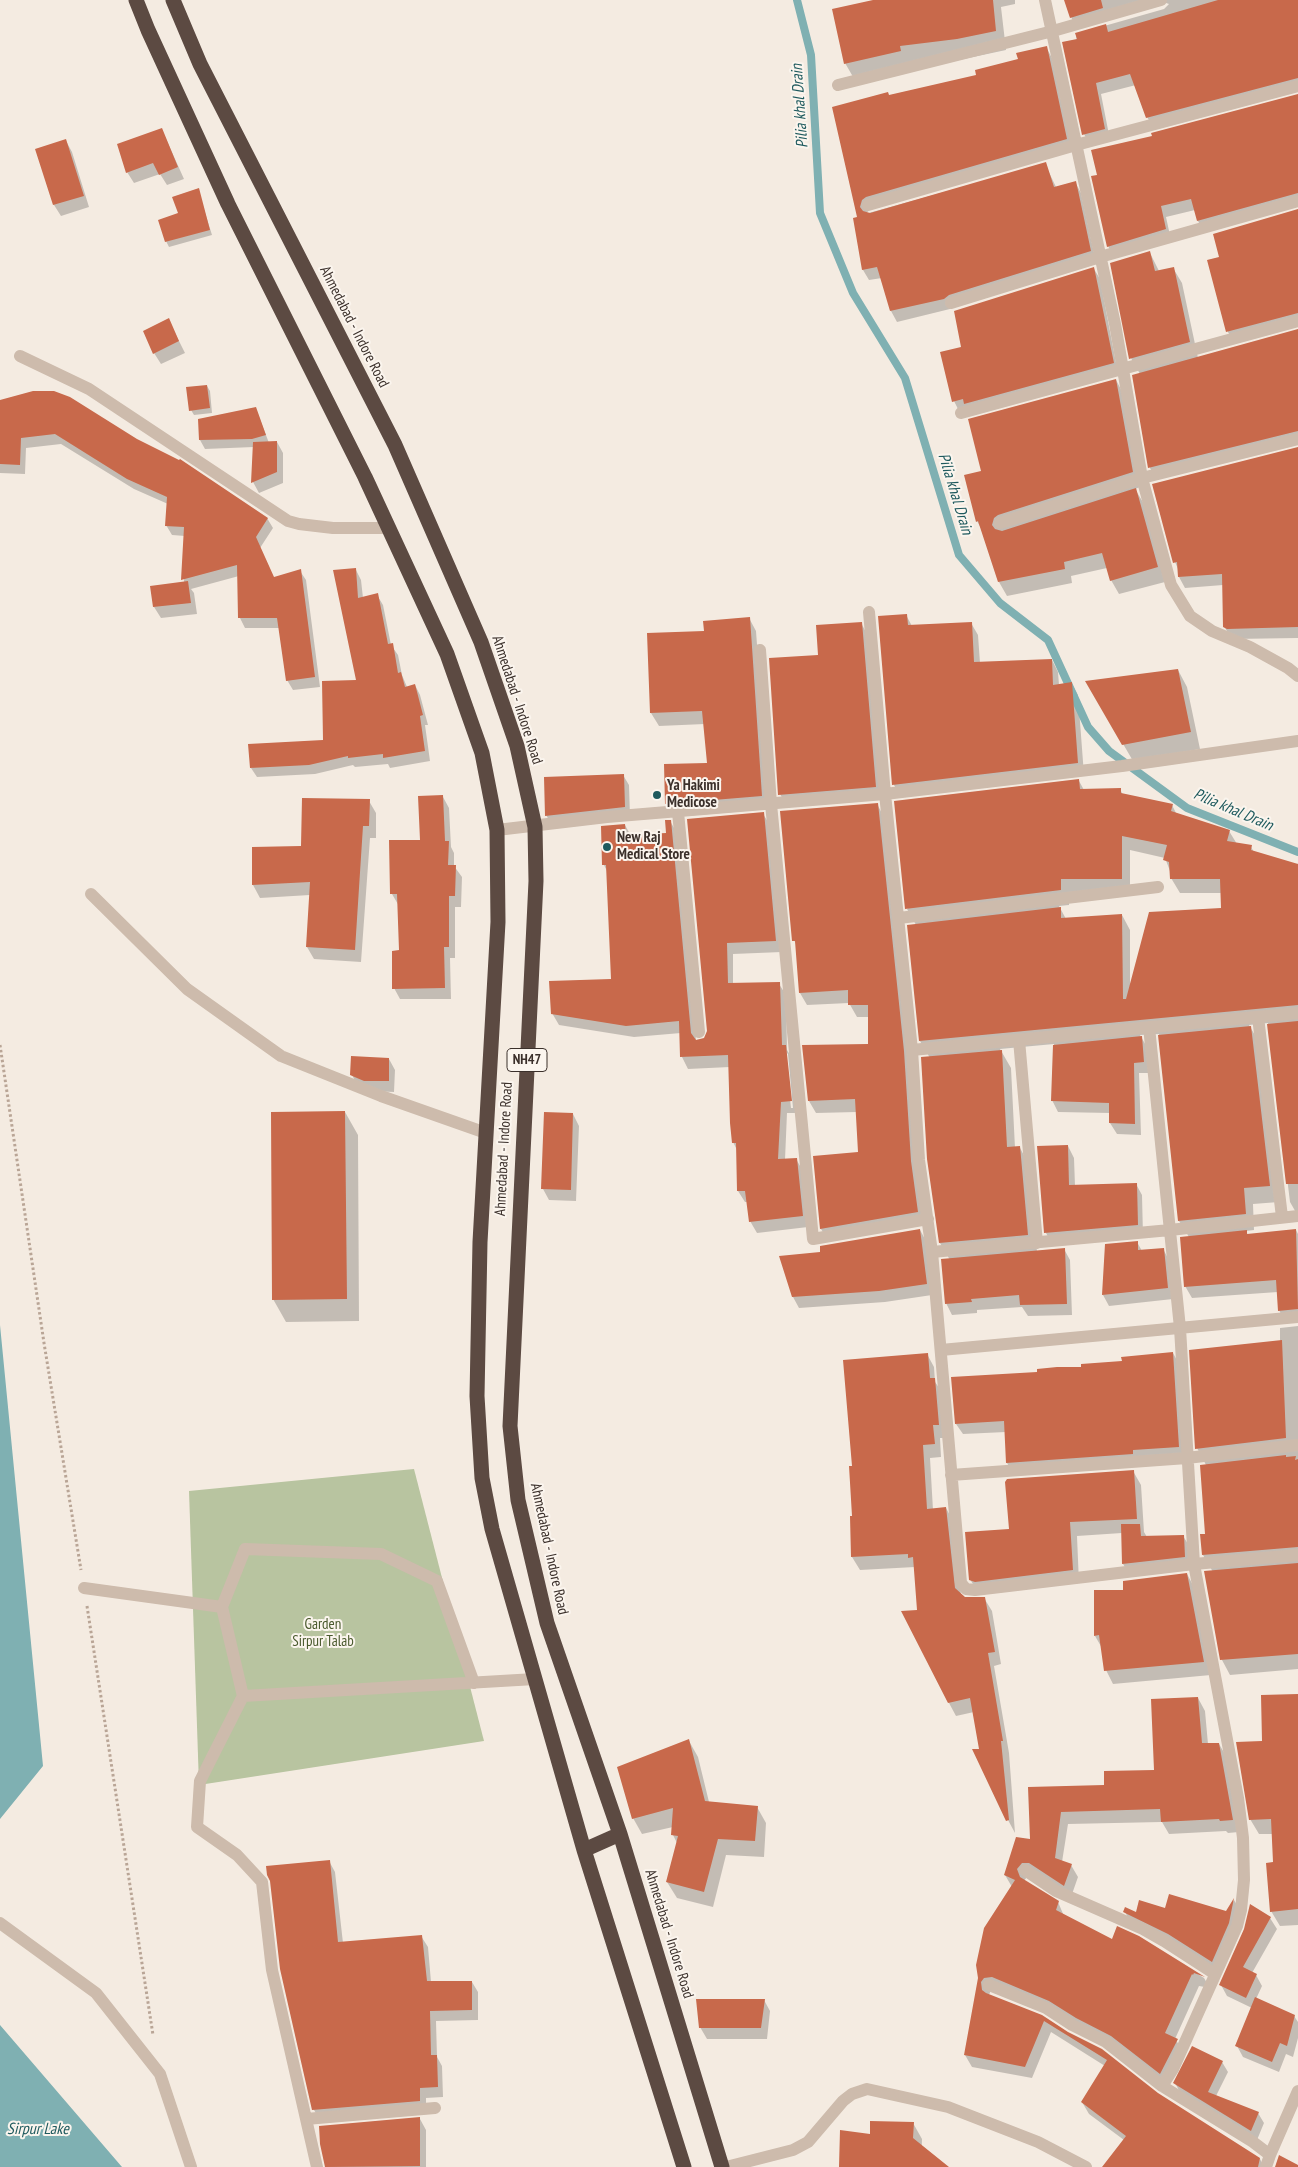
<!DOCTYPE html>
<style>
body{margin:0}
canvas{display:block;background:#f4ebe1}
</style>
<canvas width="1298" height="2167"></canvas>
<script>
const ctx = document.querySelector('canvas').getContext('2d');
ctx.lineJoin = 'round';
function fill(path, color) {
  ctx.fillStyle = color;
  ctx.fill(path, 'evenodd');
}
function shape(rows) {
  const path = new Path2D();
  for (const r of rows) {
    path.moveTo(r[0], r[1]);
    for (let i = 2; i < r.length; i += 2) path.lineTo(r[i], r[i + 1]);
  }
  return path;
}
function trace(path, color, width, dash) {
  ctx.strokeStyle = color;
  ctx.lineWidth = width;
  ctx.lineCap = dash ? 'butt' : 'round';
  ctx.setLineDash(dash || []);
  ctx.stroke(path);
}
function label(font, color, halo, rows, align = 'center') {
  ctx.font = font + ' "PT Sans Narrow",sans-serif';
  ctx.lineWidth = 4;
  ctx.setLineDash([]);
  ctx.textBaseline = 'middle';
  ctx.strokeStyle = halo;
  ctx.fillStyle = color;
  for (const [text, x, y, turn = 0] of rows) {
    ctx.save();
    ctx.translate(x, y);
    ctx.rotate((+turn || 0) * Math.PI / 180);
    ctx.textAlign = isNaN(turn) ? turn : align;
    if (halo) ctx.strokeText(text, 0, 0);
    ctx.fillText(text, 0, 0);
    ctx.restore();
  }
}
const green = shape([
 [414,1469,484,1741,199,1785,189,1491]
]);
const water = shape([
 [0,1325,43,1766,0,1819],
 [0,2025,122,2167,0,2167]
]);
const shadow = shape([
 [879,0,1015,0,1015,4,1001,7,1006,50,856,82,845,63],
 [1066,0,1298,0,1298,90,1154,128,1147,117,1136,85,1101,94,1110,140,1090,145,1084,134,1076,34,1164,9,1169,4,1166,3,1077,28,1071,17],
 [1046,47,1052,58,1072,150,872,208,865,214,1045,164,1056,187,1075,182,1081,193,1096,262,955,306,950,309,897,322,891,311,882,278,869,280,863,270,859,218,833,108,977,76,1019,60],
 [1298,96,1298,205,1204,232,1198,221,1195,210,1166,217,1171,240,1114,257,1108,246,1098,176,1154,137],
 [162,130,184,179,167,185,160,174,134,183,127,172],
 [66,141,72,152,89,207,61,216,54,205,37,150],
 [198,190,212,235,169,247,166,241,179,214],
 [1298,211,1298,325,1234,343,1228,332,1209,260,1221,258],
 [1150,253,1159,271,1173,268,1182,283,1198,358,1298,330,1298,443,1156,478,1150,468,1140,374,1131,358],
 [1094,269,1100,279,1118,373,959,411,954,401,962,347],
 [174,331,185,353,161,364,154,353],
 [1116,380,1124,395,1140,487,1135,489,1144,504,1165,582,1119,594,1111,580,1107,568,1071,576,1072,583,1007,596,999,582,983,532,977,521],
 [207,386,210,391,212,413,194,415,191,410],
 [0,405,267,518,273,528,260,548,274,578,300,571,306,580,320,687,293,690,287,680,280,628,245,628,240,618,239,576,191,589,194,593,197,614,161,618,154,607,152,587,184,582,185,536,172,535,166,525,168,504,134,489,61,444,26,448,25,474,0,473],
 [256,409,269,443,277,442,283,453,283,483,259,493,253,482,254,447,205,449,200,440,199,420],
 [1298,449,1298,638,1234,639,1231,638,1224,626,1223,585,1185,588,1179,577,1178,569,1175,562],
 [356,570,361,580,363,598,377,595,383,605,391,645,398,655,402,675,407,687,415,685,420,695,428,725,425,725,430,761,390,768,388,764,355,767,353,765,315,774,257,777,251,768,324,742,358,682],
 [906,615,912,626,971,623,978,635,980,663,1052,660,1058,672,1059,685,1072,684,1078,695,1084,775,900,796,894,785],
 [749,618,756,631,769,809,674,817,666,804,708,764,705,724,659,726,651,713,648,634,705,632],
 [861,623,867,634,882,798,786,805,780,794],
 [1178,670,1187,687,1200,749,1133,761,1087,682],
 [623,775,629,785,630,817,552,825,546,815],
 [1079,781,1084,790,1120,789,1123,795,1172,805,1177,815,1229,831,1237,844,1251,847,1254,852,1297,865,1298,863,1298,1216,1290,1202,1268,1023,1249,1025,1260,1044,1279,1202,1253,1204,1254,1230,1246,1231,1248,1235,1296,1230,1298,1234,1298,1320,1285,1322,1279,1310,1278,1292,1192,1298,1185,1286,1189,1237,1179,1221,1159,1034,1140,1035,1148,1049,1150,1073,1139,1073,1141,1135,1117,1134,1110,1123,1110,1113,1058,1112,1052,1100,1054,1044,1000,1049,1011,1068,1015,1148,1020,1148,1029,1165,1037,1252,1064,1249,1070,1260,1072,1315,1028,1316,1022,1307,977,1310,977,1313,952,1315,946,1303,950,1260,940,1243,930,1058,920,1041,916,925,907,909],
 [1130,850,1165,858,1170,871,1171,878,1180,893,1221,893,1222,909,1130,985,1130,930,1122,915,1066,919,1059,906,1069,905,1069,893,1130,893],
 [443,797,449,808,451,847,454,853,454,866,462,877,461,907,455,907,455,958,450,958,451,999,400,999,394,988,400,952,399,906,392,894,421,842],
 [369,801,376,813,376,838,370,838,361,962,314,959,307,947,310,895,260,898,253,885,253,848,303,847],
 [877,804,884,817,925,1225,829,1241,821,1229,815,1157,859,1154,857,1112,816,1113,809,1101,869,1045,870,1017,857,1017,849,1003,807,1005,800,993,797,946,794,940],
 [763,814,770,825,782,952,733,954,733,984,779,984,786,995,787,1050,792,1058,797,1113,787,1113,785,1160,796,1159,803,1171,808,1227,757,1233,750,1221,748,1202,745,1202,738,1191,737,1150,733,1142,730,1067,688,1069,682,1057,681,1033,634,1037,559,1025,552,1013,612,981,607,871,604,865,625,825,631,836,667,834,670,821,677,833,696,1040,705,1039,708,1031,688,820],
 [785,1051,788,1054,793,1108,791,1108],
 [389,1059,395,1070,394,1092,372,1091,358,1086,352,1075],
 [345,1112,358,1135,359,1321,286,1322,273,1299],
 [573,1114,579,1126,576,1201,549,1200,543,1189],
 [1068,1146,1074,1158,1075,1186,1136,1184,1142,1195,1143,1236,1052,1244,1046,1233,1038,1147],
 [920,1230,926,1241,932,1295,885,1302,799,1308,793,1297,781,1257,821,1253],
 [1137,1242,1142,1251,1163,1249,1169,1260,1173,1299,1109,1306,1103,1295],
 [1298,1326,1298,1669,1230,1675,1222,1660,1205,1572,1213,1572,1203,1555,1206,1535,1206,1465,1197,1448,1280,1342,1280,1328],
 [1173,1353,1179,1364,1184,1457,1013,1473,1007,1463,1006,1432,963,1434,956,1424,1038,1373,1082,1368],
 [927,1354,934,1367,935,1382,942,1392,946,1438,940,1438,941,1457,930,1458,933,1510,946,1508,953,1521,961,1595,965,1598,984,1598,992,1611,1001,1664,994,1666,1009,1753,1015,1833,1008,1820,980,1750,974,1712,956,1716,949,1703,918,1611,915,1567,860,1570,852,1557,853,1467],
 [1133,1471,1141,1485,1144,1532,1147,1537,1183,1536,1190,1547,1191,1568,1130,1575,1123,1564,1122,1533,1077,1536,1079,1583,978,1593,970,1579,1011,1530],
 [1187,1574,1194,1587,1211,1675,1113,1684,1106,1670,1102,1648,1095,1636,1125,1591],
 [1298,1695,1298,1925,1280,1926,1271,1911,1274,1863,1273,1834,1259,1834,1250,1819,1264,1742],
 [1198,1698,1205,1711,1208,1744,1219,1744,1226,1756,1239,1832,1228,1833,1226,1831,1169,1834,1162,1822,1068,1824,1062,1862,1071,1865,1078,1877,1071,1897,1029,1874,1024,1881,1058,1902,1064,1916,1112,1941,1139,1937,1204,1978,1210,1988,1199,1986,1175,2039,1184,2052,1167,2085,1084,2030,991,1990,989,1995,1042,2016,1067,2033,1101,2050,1157,2094,1260,2159,1264,2167,1104,2167,1124,2140,1089,2114,1082,2102,1105,2066,1051,2032,1032,2078,972,2067,965,2055,979,1978,1012,1887,1005,1875,1031,1840,1030,1788,1105,1787,1156,1771],
 [689,1741,698,1757,709,1802,757,1807,766,1823,764,1857,726,1855,713,1907,677,1898,667,1882,677,1843,673,1835,673,1827,642,1834,633,1818],
 [329,1861,335,1872,343,1943,421,1936,428,1947,431,1982,472,1982,478,1992,478,2020,436,2021,437,2057,442,2066,443,2097,426,2098,426,2111,320,2120,314,2110],
 [1234,1900,1240,1910,1218,1973,1131,1923,1125,1912,1136,1913,1166,1910,1227,1912],
 [1270,1918,1277,1929,1252,1973,1256,1975,1262,1986,1256,1999,1294,2016,1298,2022,1298,2038,1293,2057,1286,2054,1279,2072,1243,2057,1237,2046,1252,2008,1227,1996,1221,1985],
 [764,2000,770,2011,767,2039,707,2039,700,2027],
 [1222,2062,1228,2072,1216,2096,1258,2113,1264,2123,1257,2140,1181,2094,1175,2083],
 [420,2119,426,2130,426,2167,326,2167],
 [913,2123,922,2139,921,2167,841,2167,871,2136]
]);
const stream = shape([
 [797,0,811,55,820,213,853,293,905,378,959,555,1000,603,1048,640,1088,727,1109,751,1187,808,1298,852]
]);
const building = shape([
 [873,0,993,0,996,31,957,39,900,46,901,51,844,64,832,9],
 [1064,0,1101,0,1103,8,1070,18],
 [1218,0,1298,0,1298,78,1146,118,1130,74,1096,83,1105,129,1082,135,1062,42,1077,39,1075,33,1106,24,1108,32],
 [1047,46,1067,139,866,197,862,200,860,207,863,211,870,213,1046,162,1054,187,1076,181,1091,251,949,295,944,299,890,311,877,267,862,270,853,218,857,217,832,107,888,92,889,95,976,75,975,70,1018,59,1016,53],
 [1298,94,1298,193,1197,221,1191,199,1161,206,1166,229,1107,247,1091,176,1097,175,1091,150,1152,136,1151,133],
 [162,128,178,167,159,175,153,163,126,173,117,144],
 [66,139,84,196,53,205,35,149],
 [199,188,210,230,165,242,158,220,178,213,172,197],
 [1298,209,1298,313,1226,332,1207,260,1219,257,1213,234],
 [1150,251,1155,271,1174,267,1190,342,1129,359,1110,263],
 [1094,267,1114,363,964,404,963,399,952,402,940,352,961,347,954,311],
 [169,318,179,341,153,354,143,331],
 [1298,329,1298,431,1148,468,1132,375],
 [1116,379,1133,472,998,515,994,518,992,525,995,529,1002,531,1136,488,1158,567,1110,581,1102,553,1064,562,1065,569,998,582,978,521,976,522,964,475,981,471,968,419],
 [207,385,210,408,189,411,186,387],
 [33,391,54,391,70,397,137,439,179,460,180,459,268,518,256,537,274,577,301,569,315,677,286,681,277,618,238,618,237,565,181,580,184,527,165,526,167,497,127,479,55,434,21,438,20,465,0,464,0,400],
 [256,407,266,435,252,439,199,440,198,419],
 [277,441,277,472,251,483,253,442],
 [1298,447,1298,627,1227,629,1223,627,1222,574,1178,577,1177,562,1173,563,1152,484],
 [356,568,358,598,378,593,388,644,393,643,398,673,401,672,405,687,415,684,423,715,420,716,425,751,383,758,383,754,348,758,348,756,309,765,250,768,248,744,323,740,322,681,356,680,333,570],
 [188,581,191,603,153,607,150,586],
 [907,614,908,625,972,622,974,662,1052,659,1053,685,1072,682,1078,763,892,785,878,616],
 [750,617,762,796,665,804,664,764,707,763,702,711,650,713,647,633,704,631,703,621],
 [862,622,876,787,778,795,769,658,818,655,816,625],
 [1178,669,1191,732,1122,745,1085,681],
 [624,774,625,807,545,816,544,777],
 [1079,779,1080,789,1121,788,1121,793,1173,804,1171,811,1230,830,1227,841,1252,845,1251,850,1298,864,1298,1005,919,1041,907,925,1061,907,1061,918,1122,914,1123,999,1126,999,1149,912,1221,908,1220,879,1170,879,1169,862,1163,860,1167,845,1122,836,1122,879,1061,879,1061,890,905,909,894,801],
 [443,795,445,841,449,841,448,865,456,865,455,896,449,896,449,947,444,947,445,988,392,989,392,951,399,950,397,894,390,894,389,840,420,840,418,796],
 [302,798,370,799,369,826,363,826,355,950,306,947,310,882,252,885,252,847,301,846],
 [878,803,904,1051,911,1161,918,1212,820,1229,813,1156,858,1152,855,1099,808,1101,802,1045,868,1044,868,1005,848,1005,848,990,799,993,795,941,792,941,780,811],
 [764,812,776,941,727,943,728,983,780,982,782,1045,786,1045,792,1101,781,1102,778,1159,797,1158,803,1216,749,1222,745,1191,737,1191,736,1143,732,1143,730,1123,728,1055,680,1057,679,1021,626,1026,551,1014,549,981,611,979,606,865,602,865,601,826,625,824,626,835,666,833,665,820,671,820,691,1033,696,1040,704,1038,707,1031,687,819],
 [1298,1021,1298,1184,1286,1184,1267,1024],
 [1251,1026,1270,1186,1244,1188,1246,1214,1178,1221,1158,1035],
 [1142,1036,1144,1062,1134,1063,1135,1124,1109,1123,1109,1103,1051,1101,1053,1045],
 [1002,1050,1007,1147,1020,1146,1028,1235,939,1243,927,1159,921,1057],
 [351,1056,389,1058,389,1081,364,1081,350,1075],
 [345,1111,347,1299,272,1300,271,1112],
 [544,1112,573,1113,571,1190,541,1189],
 [1068,1145,1069,1185,1137,1183,1138,1225,1044,1233,1037,1146],
 [920,1229,927,1284,879,1291,792,1297,779,1256,820,1252,820,1246],
 [1296,1229,1298,1309,1278,1311,1276,1280,1184,1287,1180,1237,1247,1230,1247,1234],
 [1138,1241,1138,1250,1164,1248,1168,1288,1102,1295,1105,1244],
 [1065,1248,1067,1304,1020,1305,1019,1295,971,1299,972,1302,945,1304,941,1259],
 [1282,1340,1286,1438,1195,1449,1189,1350],
 [1173,1352,1179,1447,1133,1450,1133,1454,1006,1463,1004,1421,955,1424,951,1377,1037,1372,1037,1369,1057,1367,1081,1367,1081,1364,1122,1361,1121,1357],
 [928,1353,930,1378,935,1378,939,1425,933,1425,935,1444,923,1445,927,1509,946,1507,955,1588,965,1597,985,1597,995,1652,988,1653,1003,1741,1001,1741,1009,1820,1006,1821,972,1749,979,1749,970,1698,948,1703,901,1611,917,1610,913,1557,908,1558,908,1554,851,1557,850,1516,852,1516,849,1466,852,1466,843,1360],
 [1286,1455,1286,1457,1296,1456,1295,1460,1298,1459,1298,1547,1202,1555,1200,1534,1205,1534,1200,1465],
 [1134,1470,1137,1519,1070,1522,1073,1570,975,1582,969,1580,965,1532,1009,1529,1005,1482,1007,1479],
 [1121,1524,1140,1524,1141,1536,1184,1535,1185,1557,1122,1564],
 [1298,1563,1298,1654,1220,1660,1204,1571],
 [1187,1573,1204,1662,1104,1671,1099,1635,1094,1636,1094,1590,1123,1590,1123,1581],
 [1298,1694,1298,1909,1270,1912,1266,1863,1273,1862,1271,1819,1249,1820,1236,1742,1262,1741,1261,1695],
 [1198,1697,1202,1743,1219,1743,1233,1820,1220,1821,1219,1819,1161,1822,1160,1809,1061,1812,1055,1858,1072,1864,1064,1886,1029,1863,1022,1863,1017,1869,1020,1877,1059,1901,1056,1910,1112,1939,1117,1926,1139,1936,1205,1977,1194,1973,1193,1975,1192,1974,1165,2033,1178,2039,1160,2074,1111,2036,1076,2018,1049,2001,992,1977,984,1978,981,1982,982,1990,986,1993,1042,2015,1068,2032,1102,2049,1158,2093,1260,2158,1258,2167,1102,2167,1126,2136,1081,2102,1107,2060,1044,2021,1025,2067,964,2055,978,1978,976,1965,984,1928,1015,1880,1004,1875,1016,1837,1030,1839,1028,1787,1104,1785,1104,1771,1154,1770,1151,1699],
 [689,1739,705,1801,758,1806,755,1841,718,1839,704,1892,666,1882,678,1836,671,1835,673,1808,632,1819,617,1767],
 [330,1860,338,1942,422,1935,427,1981,472,1981,472,2010,430,2011,431,2055,437,2055,438,2087,420,2088,420,2101,312,2110,280,1969,270,1881,267,1875,266,1866],
 [1169,1894,1226,1911,1234,1898,1229,1923,1212,1962,1168,1934,1123,1912,1125,1907,1136,1912,1139,1900,1165,1908],
 [1250,1904,1271,1917,1243,1967,1257,1974,1246,1998,1219,1985,1244,1929],
 [1255,1997,1295,2015,1287,2046,1280,2043,1272,2062,1235,2046],
 [696,1999,765,1999,761,2028,699,2028],
 [1192,2046,1223,2061,1208,2092,1259,2112,1251,2131,1173,2083],
 [420,2117,420,2166,325,2167,320,2144,319,2126],
 [870,2121,914,2122,913,2138,949,2167,839,2167,840,2130,870,2134],
 [1279,2155,1298,2165,1298,2167,1275,2167]
]);
const path = shape([
 [0,1045,44,1343,81,1570],
 [87,1606,153,2035]
]);
const lane = shape([
 [0,1923,96,1993,160,2074,191,2167]
]);
const street = shape([
 [1045,0,1115,324,1142,478,1298,439],
 [838,85,1053,31,1161,0],
 [868,205,1076,145,1298,86],
 [951,303,1100,257,1298,201],
 [20,356,89,389,288,521,299,524,333,528,389,528],
 [961,413,1298,321],
 [1000,523,1142,478,1171,585,1190,616,1212,631,1250,647,1288,668,1298,676],
 [869,612,885,794,912,1050,919,1160,932,1252,1170,1230,1298,1216],
 [760,650,771,804,813,1239,928,1219],
 [678,812,699,1032],
 [497,830,607,817,885,794,1122,766,1298,741],
 [91,894,187,989,281,1056,381,1096,486,1133],
 [899,918,1158,887],
 [1258,1017,1282,1217],
 [1019,1040,1037,1243],
 [912,1050,1298,1013],
 [932,1252,961,1583,966,1589,975,1590,1194,1564,1298,1555],
 [941,1350,1298,1317],
 [951,1475,1187,1458,1298,1445],
 [84,1588,222,1607],
 [243,1696,535,1679],
 [1025,1870,1056,1891,1143,1929,1164,1941,1215,1974],
 [989,1985,1046,2008,1072,2025,1106,2042,1162,2086,1173,2069,1237,1926,1241,1910,1244,1880,1243,1838,1238,1798,1194,1564,1180,1328,1149,1027],
 [1162,2086,1253,2142,1270,2155,1266,2167],
 [306,2119,435,2108],
 [1270,2155,1298,2091],
 [317,2167,272,1970,262,1882,237,1855,197,1827,200,1781,243,1696,222,1607,245,1549,381,1554,437,1581,474,1683],
 [726,2167,793,2150,808,2142,843,2101,852,2094,867,2089,948,2107,1038,2142,1086,2167]
]);
const highway = shape([
 [136,0,148,30,228,204,365,477,447,654,482,753,497,830,498,922,480,1242,477,1396,482,1478,492,1529,584,1850,684,2167],
 [173,0,200,64,395,445,481,642,517,746,535,827,536,881,510,1426,518,1500,547,1623,620,1834,722,2167],
 [584,1850,620,1834]
]);
const markers = [
 [657,795,5,"#1f5a5e"],
 [607,847,5,"#1f5a5e"]
];
const shields = [
 [527,1060,40]
];
const shieldNames = [
 ["NH47",527,1060]
];
const streetNames = [
 ["Ahmedabad - Indore Road",354,327,63],
 ["Ahmedabad - Indore Road",517,700,72],
 ["Ahmedabad - Indore Road",504,1149,-87],
 ["Ahmedabad - Indore Road",549,1549,78],
 ["Ahmedabad - Indore Road",669,1934,73]
];
const poiNames = [
 ["Ya Hakimi",667,786],
 ["Medicose",667,803],
 ["New Raj",617,838],
 ["Medical Store",617,855]
];
const parkNames = [
 ["Garden",323,1625],
 ["Sirpur Talab",323,1642]
];
const waterNames = [
 ["Pilia khal Drain",800,106,-94],
 ["Pilia khal Drain",955,494,73],
 ["Pilia khal Drain",1233,810,23],
 ["Sirpur Lake",38,2129]
];
fill(green, '#b8c4a0');
fill(water, '#7fb0b2');
fill(shadow, '#0003');
trace(stream, '#7fb0b2', 8);
fill(building, '#c8694b');
trace(path, '#b9a596', 3, [2.5, 2.5]);
trace(lane, '#cdbbac', 12);
trace(street, '#cdbbac', 12);
trace(highway, '#5c4a42', 15);
for (const [x, y, r, color] of markers) {
  const dot = new Path2D();
  dot.arc(x, y, r, 0, 2 * Math.PI);
  ctx.fillStyle = color;
  ctx.fill(dot);
  trace(dot, '#fbf5ee', 2);
}
for (const [x, y, w] of shields) {
  const box = new Path2D();
  box.roundRect(x - w / 2, y - 11.5, w, 23, 4);
  ctx.fillStyle = '#fbf5ee';
  ctx.fill(box);
  trace(box, '#3b302b', 1);
}
label('bold 14px', '#3b302b', null, shieldNames);
label('15px', '#3b302b', '#fbf5ee', streetNames);
label('bold 15px', '#3b302b', '#fbf5ee', poiNames, 'left');
label('15px', '#4a5a2e', '#fbf5ee', parkNames);
label('italic 16px', '#1f5a5e', '#fbf5ee', waterNames);
</script>
